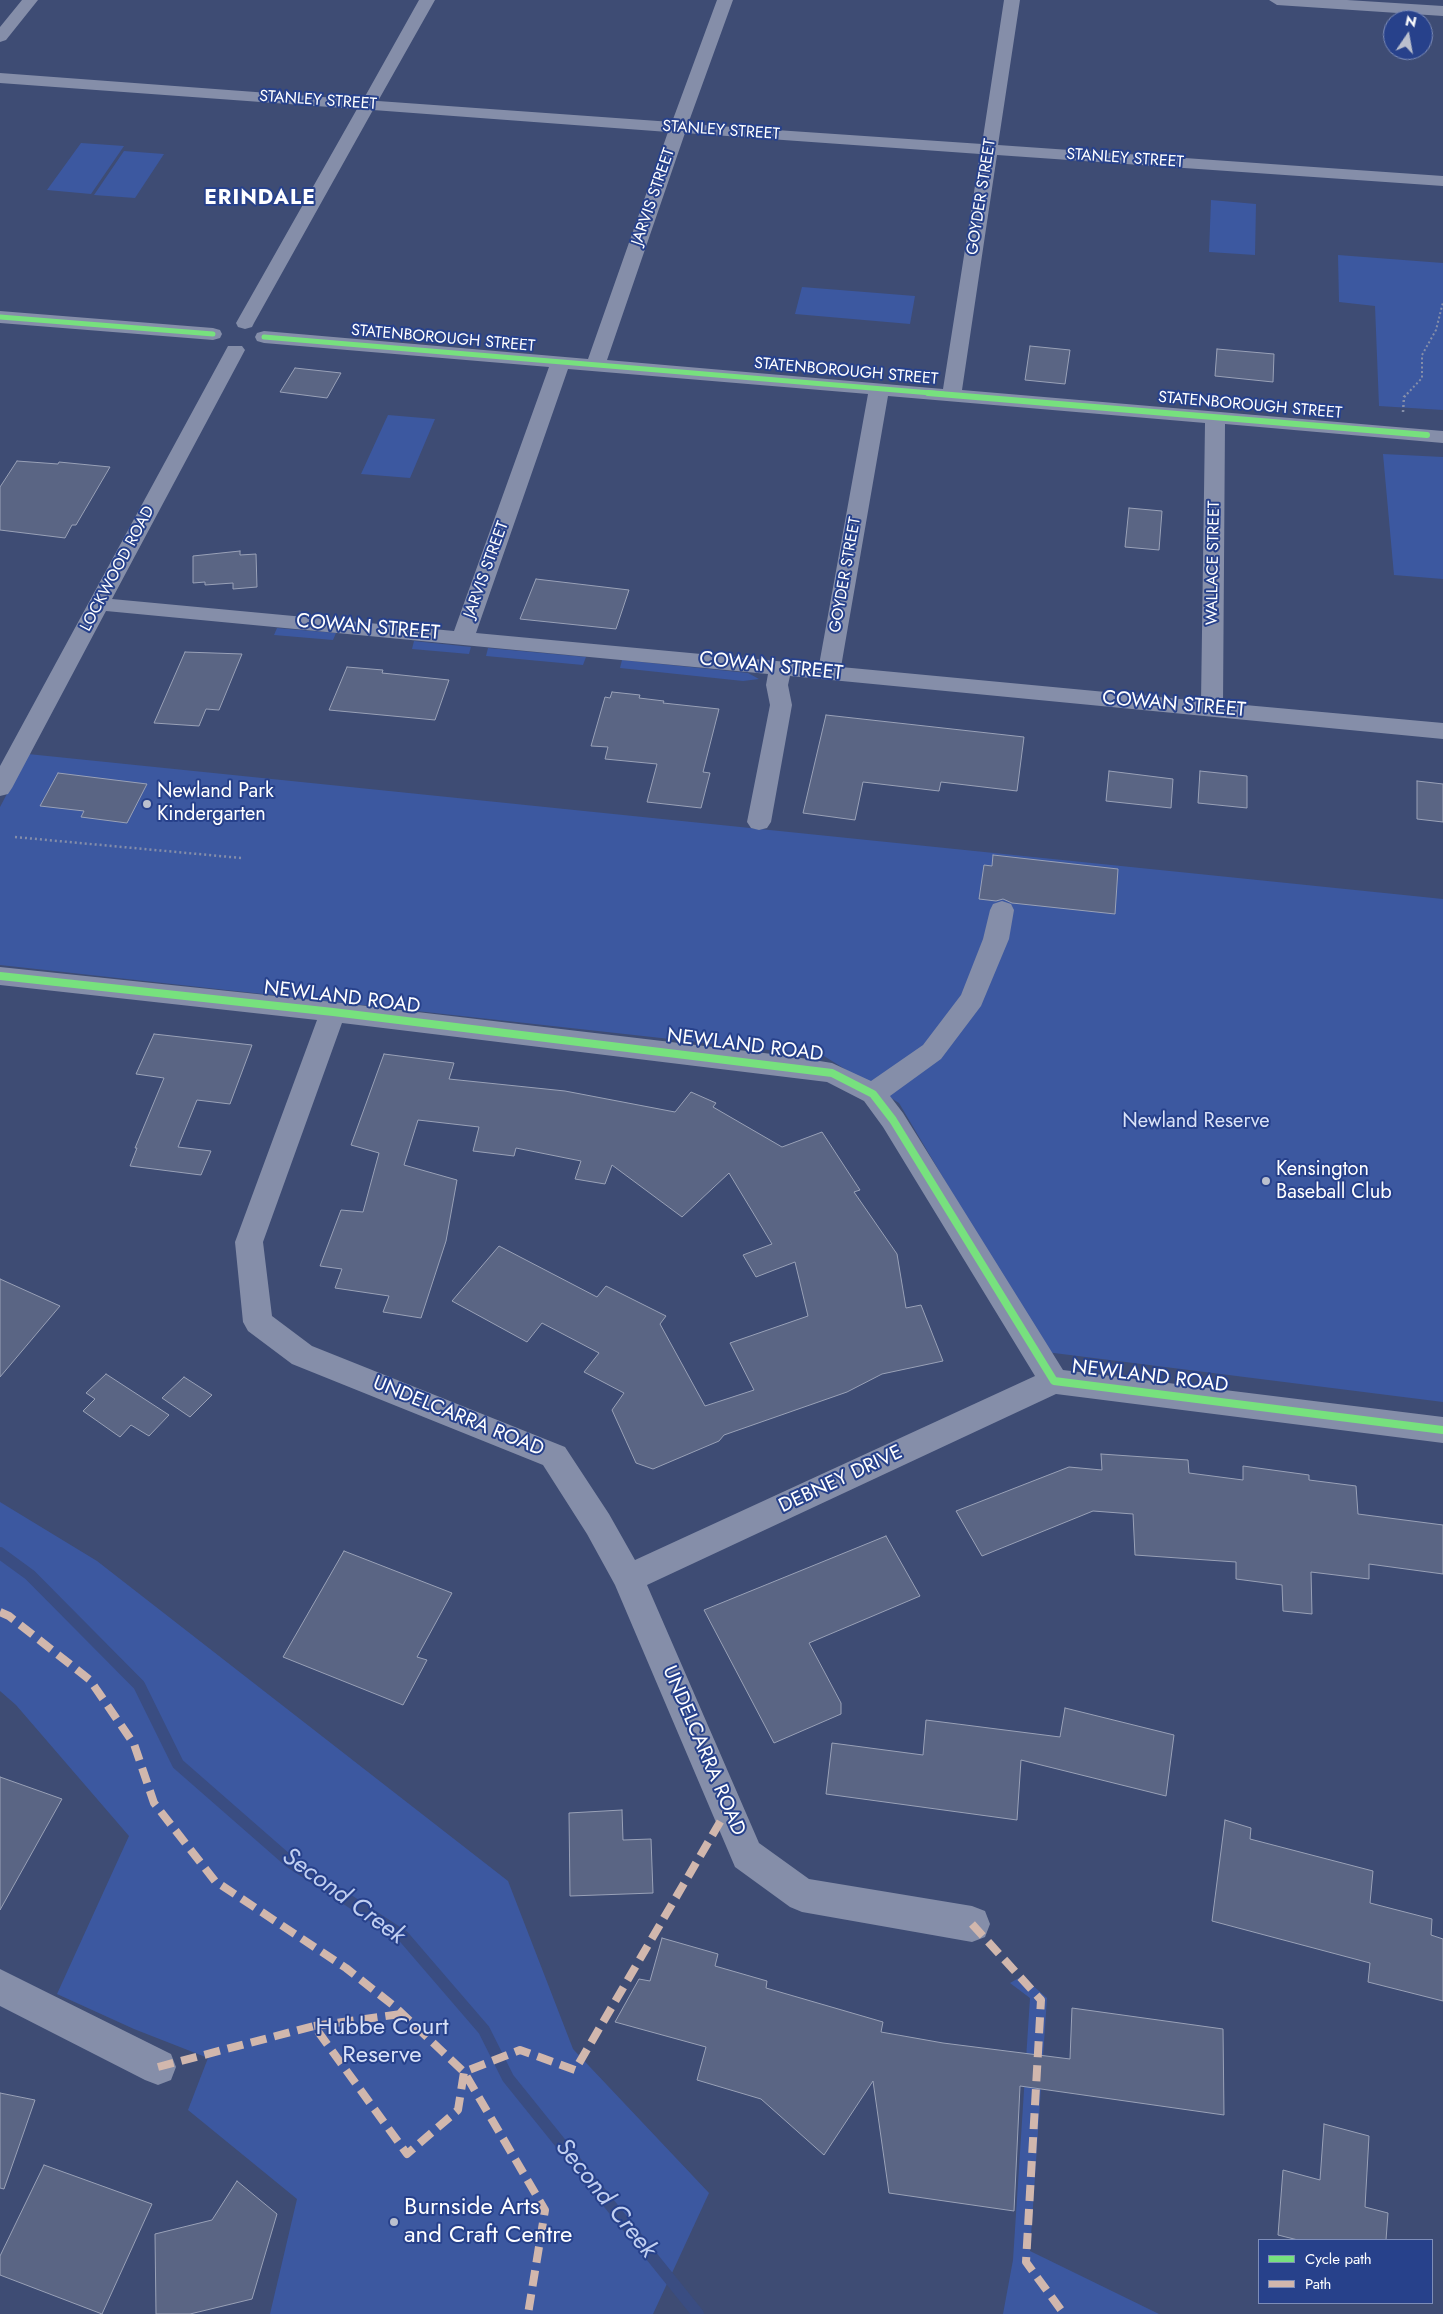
<!DOCTYPE html>
<style>
body{margin:0}
#map{position:relative;width:1443px;height:2314px;overflow:hidden;background:#3e4c74;font-family:Jost,sans-serif}
canvas{display:block}
.legend{position:absolute;left:1258px;top:2239px;width:175px;height:65px;box-sizing:border-box;background:#27418b;border:1px solid #7d8db9;margin:0;padding:6px 9px;list-style:none;font-size:15px;color:#fff}
.legend li{display:flex;align-items:center;gap:10px;height:25px}
.legend b{width:25px;border:1px solid #7d8db9}
.north{position:absolute;left:1383px;top:10px;width:50px;height:50px;box-sizing:border-box;background:#27418b;border:1px solid #7d8db9;border-radius:50%;rotate:12deg;font-size:14px;font-weight:700;line-height:20px;text-align:center;color:#fff}
.north::after{content:'';display:block;margin:auto;width:18px;height:22px;background:#bbc0ce;clip-path:polygon(50% 0,100% 100%,50% 72%,0 100%)}
</style>
<div id="map">
<canvas width="1443" height="2314"></canvas>
<ul class="legend">
<li><b style="height:6px;background:#77e17e"></b>Cycle path</li>
<li><b style="height:6px;background:#d1b7ad"></b>Path</li>
</ul>
<div class="north">N</div>
</div>
<script>
const ctx = document.querySelector('canvas').getContext('2d');
ctx.lineJoin = 'round';
function fill(path, color) {
  ctx.fillStyle = color;
  ctx.fill(path, 'evenodd');
}
function shape(rows) {
  const path = new Path2D();
  for (const r of rows) {
    path.moveTo(r[0], r[1]);
    for (let i = 2; i < r.length; i += 2) path.lineTo(r[i], r[i + 1]);
  }
  return path;
}
function trace(path, color, width, dash) {
  ctx.strokeStyle = color;
  ctx.lineWidth = width;
  ctx.lineCap = dash ? 'butt' : 'round';
  ctx.setLineDash(dash || []);
  ctx.stroke(path);
}
function label(font, color, halo, rows, align = 'center') {
  ctx.font = font + ' Jost,sans-serif';
  ctx.lineWidth = 4;
  ctx.setLineDash([]);
  ctx.textBaseline = 'middle';
  ctx.strokeStyle = halo;
  ctx.fillStyle = color;
  for (const [text, x, y, turn = 0] of rows) {
    ctx.save();
    ctx.translate(x, y);
    ctx.rotate((+turn || 0) * Math.PI / 180);
    ctx.textAlign = isNaN(turn) ? turn : align;
    if (halo) ctx.strokeText(text, 0, 0);
    ctx.fillText(text, 0, 0);
    ctx.restore();
  }
}
const green = shape([
 [81,143,124,146,91,194,47,190],
 [124,151,164,154,135,198,94,195],
 [1211,200,1256,204,1255,255,1209,252],
 [1338,255,1443,263,1443,410,1379,406,1375,306,1339,302],
 [802,287,915,296,910,324,795,314],
 [388,415,435,419,410,478,361,474],
 [1383,454,1443,457,1443,579,1394,575],
 [277,628,336,633,333,640,274,635],
 [414,641,471,647,469,654,412,649],
 [488,648,586,657,583,665,486,656],
 [622,660,748,673,759,679,743,681,620,668],
 [28,754,1443,899,1443,1402,1046,1352,899,1103,824,1056,0,965,0,807],
 [0,1502,97,1561,508,1881,573,2049,709,2193,653,2314,270,2314,297,2199,188,2110,208,2058,134,2029,57,1994,129,1836,16,1705,0,1691],
 [1022,1976,1047,1998,1030,2251,1159,2314,1003,2314,1013,2260,1030,1998,1010,1983]
]);
const stream = shape([
 [0,1553,30,1575,139,1685,178,1764,290,1862,403,1936,484,2030,508,2078,698,2314]
]);
const building = shape([
 [1030,346,1070,350,1065,384,1025,380,1030,346],
 [1217,349,1274,354,1273,382,1215,376,1217,349],
 [295,368,341,373,327,398,280,392,295,368],
 [17,461,58,464,59,462,110,467,76,525,72,525,65,538,0,530,0,487,17,461],
 [1129,508,1162,511,1159,550,1125,547,1129,508],
 [240,551,240,555,256,554,257,587,233,589,233,583,205,585,205,582,193,583,193,556,240,551],
 [536,579,629,590,616,629,520,619,536,579],
 [185,652,242,654,219,710,206,709,199,726,154,723,185,652],
 [347,667,383,670,382,673,449,680,435,720,329,710,347,667],
 [612,692,640,695,639,698,664,701,663,703,719,709,703,772,710,773,701,808,647,802,657,764,605,759,608,747,591,746,605,697,610,698,612,692],
 [826,715,1024,737,1017,791,941,782,939,791,863,782,855,820,803,813,826,715],
 [1109,771,1173,779,1171,808,1106,801,1109,771],
 [1200,771,1247,776,1247,808,1198,803,1200,771],
 [58,773,147,784,127,823,81,817,84,811,40,806,58,773],
 [1417,781,1443,784,1443,822,1417,819,1417,781],
 [993,855,1118,869,1115,914,1012,903,1003,899,996,901,979,899,984,865,992,866,993,855],
 [154,1034,252,1045,230,1104,197,1100,178,1147,211,1151,201,1175,130,1166,137,1148,135,1148,164,1078,136,1074,154,1034],
 [384,1054,454,1063,449,1079,565,1091,675,1112,691,1092,716,1103,713,1107,782,1147,822,1132,860,1190,854,1192,897,1254,906,1308,921,1305,943,1361,882,1374,847,1392,724,1435,719,1441,653,1469,636,1463,612,1410,624,1393,584,1372,599,1353,542,1323,527,1342,452,1301,499,1246,597,1297,606,1286,666,1316,660,1324,705,1406,754,1390,730,1343,808,1316,795,1262,756,1277,743,1255,772,1244,729,1173,682,1217,612,1165,605,1184,575,1179,581,1161,516,1148,514,1156,473,1151,479,1127,418,1120,404,1165,457,1180,446,1241,421,1318,383,1312,389,1296,335,1288,342,1269,320,1266,341,1210,363,1212,379,1153,351,1145,384,1054],
 [0,1279,60,1306,0,1377,0,1279],
 [106,1374,169,1415,149,1436,131,1425,120,1437,83,1411,95,1399,86,1393,106,1374],
 [184,1377,212,1395,190,1417,162,1398,184,1377],
 [1101,1454,1188,1460,1189,1473,1243,1480,1243,1466,1309,1475,1309,1480,1356,1486,1358,1514,1443,1525,1443,1574,1369,1564,1369,1579,1311,1572,1312,1614,1283,1611,1282,1585,1236,1579,1236,1562,1135,1555,1133,1514,1093,1511,982,1556,956,1511,1069,1467,1102,1470,1101,1454],
 [886,1536,920,1596,809,1643,841,1703,841,1714,774,1743,704,1610,886,1536],
 [344,1551,452,1593,417,1657,427,1660,403,1705,283,1657,344,1551],
 [1065,1708,1174,1735,1166,1796,1021,1760,1017,1820,826,1794,832,1743,923,1755,926,1720,1060,1737,1065,1708],
 [0,1777,62,1799,0,1910,0,1777],
 [622,1810,623,1840,651,1839,653,1893,570,1896,569,1813,622,1810],
 [1225,1820,1251,1828,1250,1839,1373,1871,1370,1903,1432,1919,1431,1935,1443,1939,1443,2001,1368,1982,1370,1963,1212,1921,1225,1820],
 [662,1938,718,1954,715,1966,767,1981,766,1988,883,2022,881,2032,943,2043,1070,2059,1072,2008,1223,2029,1224,2115,1020,2086,1014,2211,889,2193,873,2081,824,2155,761,2099,697,2080,706,2047,615,2022,639,1979,650,1981,662,1938],
 [0,2093,35,2100,4,2189,0,2188,0,2093],
 [1324,2124,1369,2136,1365,2207,1388,2213,1386,2240,1298,2240,1278,2235,1283,2170,1320,2180,1324,2124],
 [44,2165,152,2204,102,2314,0,2275,0,2256,44,2165],
 [237,2181,277,2214,252,2299,190,2314,156,2314,155,2234,212,2220,237,2181]
]);
const pathFar1 = shape([
 [1407,394,1422,378,1422,355,1436,330,1443,302]
]);
const path = shape([
 [1403,412,1404,397,1408,393],
 [15,837,241,858]
]);
const minor = shape([
 [22,0,38,0,6,40,0,42,0,27,22,0],
 [419,0,435,0,378,101,672,122,717,0,733,0,688,124,982,144,1004,0,1020,0,998,145,1443,176,1443,186,997,155,962,390,1443,431,1443,443,1225,424,1223,703,1443,723,1443,739,790,676,788,685,792,705,771,822,767,828,759,830,751,828,747,822,770,705,766,685,768,674,106,611,12,788,8,794,0,796,0,766,228,346,242,346,245,350,112,599,454,631,549,367,264,343,257,341,255,337,257,333,264,331,588,359,668,132,373,110,254,323,252,327,245,329,238,327,236,323,357,109,0,83,0,73,363,100,419,0],
 [685,133,980,154,943,389,607,360,685,133],
 [568,369,868,394,819,665,476,633,568,369],
 [888,396,1205,423,1201,701,841,667,888,396],
 [1269,0,1347,0,1443,6,1443,16,1277,5,1269,0],
 [0,311,213,328,220,330,222,334,220,338,213,340,0,323,0,311],
 [1002,901,1011,904,1014,910,1009,939,981,1006,941,1059,890,1096,903,1113,1063,1370,1443,1417,1443,1443,1056,1394,647,1585,759,1843,809,1879,972,1906,985,1911,990,1924,985,1937,972,1942,802,1912,790,1907,735,1867,615,1585,587,1534,543,1465,292,1364,248,1331,243,1322,235,1242,317,1020,0,985,0,967,333,1002,789,1056,832,1063,871,1081,923,1045,961,995,983,939,990,910,993,904,1002,901],
 [342,1023,827,1082,864,1101,883,1127,1035,1376,635,1560,609,1514,565,1447,312,1346,272,1316,263,1242,342,1023],
 [0,1969,171,2054,176,2067,171,2080,158,2085,145,2080,0,2006,0,1969]
]);
const quiet = shape([
 [0,1612,9,1616,90,1680,134,1744,154,1803,215,1881,346,1968,394,2006,464,2072,545,2210,528,2314],
 [972,1924,1041,2000,1026,2262,1064,2314],
 [314,2026,401,2014],
 [158,2067,314,2026,407,2154,458,2110,464,2072,520,2050,575,2070,727,1810]
]);
const cyclewayFar2 = shape([
 [0,317,213,334],
 [264,337,943,394]
]);
const cyclewayFar1 = shape([
 [928,393,1427,435]
]);
const cycleway = shape([
 [0,976,333,1012,832,1073,873,1094,893,1120,1054,1381,1443,1430]
]);
const markers = [
 [147,804,5,"#bbc0ce"],
 [1266,1181,5,"#bbc0ce"],
 [394,2222,5,"#bbc0ce"]
];
const farStreetnames = [
 ["STANLEY STREET",318,101,4],
 ["STANLEY STREET",721,131,4],
 ["STANLEY STREET",1125,159,4],
 ["JARVIS STREET",654,197,-71],
 ["GOYDER STREET",982,197,-81],
 ["STATENBOROUGH STREET",443,339,5],
 ["STATENBOROUGH STREET",846,372,5],
 ["STATENBOROUGH STREET",1250,406,5],
 ["WALLACE STREET",1214,563,-89],
 ["LOCKWOOD ROAD",118,569,-62],
 ["JARVIS STREET",487,570,-70],
 ["GOYDER STREET",846,575,-80]
];
const streetNames = [
 ["COWAN STREET",368,628,5],
 ["COWAN STREET",771,667,6],
 ["COWAN STREET",1174,705,5],
 ["NEWLAND ROAD",342,998,7],
 ["NEWLAND ROAD",745,1046,7],
 ["NEWLAND ROAD",1150,1377,7],
 ["UNDELCARRA ROAD",458,1417,22],
 ["DEBNEY DRIVE",841,1480,-25],
 ["UNDELCARRA ROAD",703,1751,67]
];
const poiNames = [
 ["Newland Park",157,792],
 ["Kindergarten",157,815],
 ["Kensington",1276,1170],
 ["Baseball Club",1276,1193]
];
const parkNames = [
 ["Newland Reserve",1196,1122]
];
const farDistrictnames = [
 ["ERINDALE",260,199]
];
const nearParknames = [
 ["Hubbe Court",382,2028],
 ["Reserve",382,2056]
];
const nearPoinames = [
 ["Burnside Arts",404,2208],
 ["and Craft Centre",404,2236]
];
const nearWaternames = [
 ["Second Creek",343,1897,36],
 ["Second Creek",605,2199,51]
];
fill(green, '#3c58a0');
trace(stream, '#3a4d82', 12);
fill(building, '#5a6584');
trace(building, '#99a1b7', 1);
trace(pathFar1, '#858ea9', 2, [2, 2.5]);
trace(path, '#858ea9', 2.5, [2, 3]);
fill(minor, '#858ea9');
trace(quiet, '#d1b7ad', 8, [16, 8]);
trace(cyclewayFar2, '#77e17e', 5);
trace(cyclewayFar1, '#77e17e', 6);
trace(cycleway, '#77e17e', 8);
for (const [x, y, r, color] of markers) {
  const dot = new Path2D();
  dot.arc(x, y, r, 0, 2 * Math.PI);
  ctx.fillStyle = color;
  ctx.fill(dot);
  trace(dot, '#27418b', 2);
}
label('16px', '#fff', '#27418b', farStreetnames);
label('20px', '#fff', '#27418b', streetNames);
label('20px', '#fff', '#27418b', poiNames, 'left');
label('20px', '#d9e2f8', '#27418b', parkNames);
ctx.letterSpacing = '1px';
label('bold 21px', '#fff', '#27418b', farDistrictnames);
ctx.letterSpacing = '0px';
label('24px', '#d9e2f8', '#27418b', nearParknames);
label('24px', '#fff', '#27418b', nearPoinames, 'left');
label('italic 25px', '#c1cff1', '#27418b', nearWaternames);
</script>
